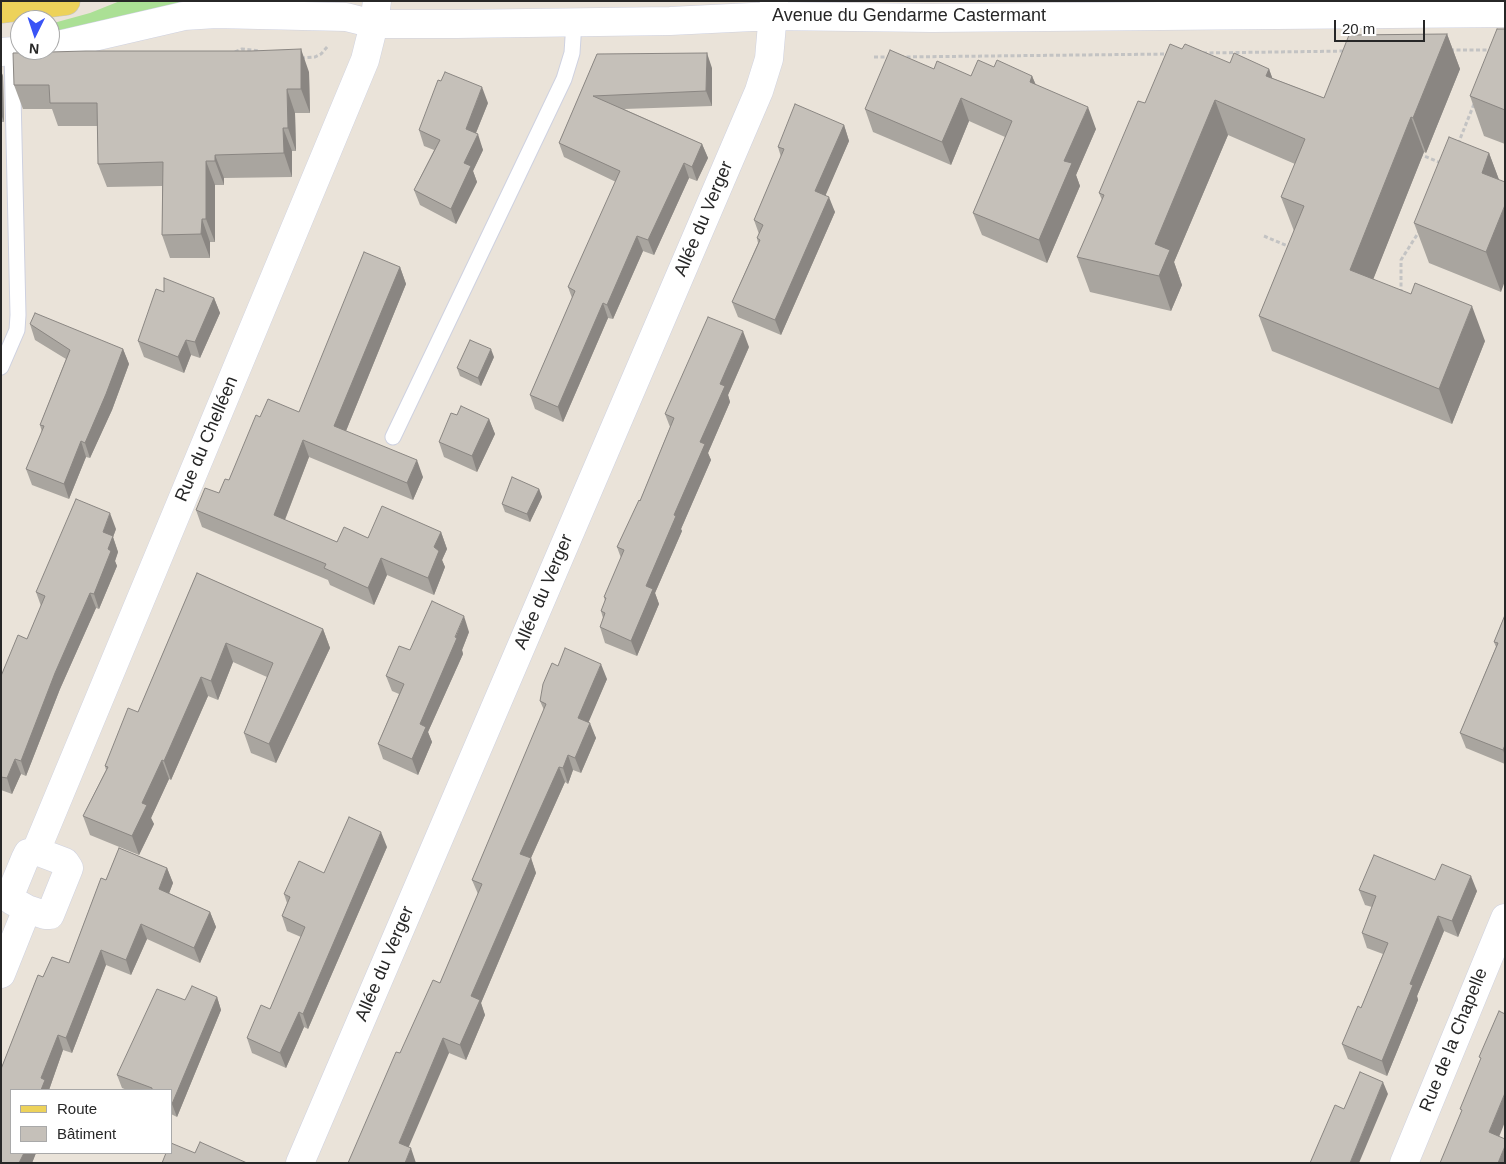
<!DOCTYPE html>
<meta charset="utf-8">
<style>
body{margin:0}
#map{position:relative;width:1506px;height:1164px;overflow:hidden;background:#eae3d9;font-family:Arial,sans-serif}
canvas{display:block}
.frame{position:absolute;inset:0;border:2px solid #272727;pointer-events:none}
.legend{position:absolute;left:10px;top:1089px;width:162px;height:65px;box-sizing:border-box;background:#fff;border:1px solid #a9a9a9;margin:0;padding:6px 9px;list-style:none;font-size:15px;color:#272727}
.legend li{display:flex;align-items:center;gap:10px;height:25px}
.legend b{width:25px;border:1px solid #a9a9a9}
.north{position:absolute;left:10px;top:10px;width:50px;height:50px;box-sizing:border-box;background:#fff;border:1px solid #a9a9a9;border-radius:50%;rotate:184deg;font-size:14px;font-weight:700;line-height:20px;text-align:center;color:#272727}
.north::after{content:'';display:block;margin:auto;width:18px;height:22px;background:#3a54f6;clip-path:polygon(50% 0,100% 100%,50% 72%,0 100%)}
.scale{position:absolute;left:1334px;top:20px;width:91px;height:22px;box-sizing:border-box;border:2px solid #272727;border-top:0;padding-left:6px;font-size:15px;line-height:18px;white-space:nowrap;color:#272727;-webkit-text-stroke:4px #fff;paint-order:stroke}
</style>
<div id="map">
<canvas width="1506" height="1164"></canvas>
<div class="frame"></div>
<ul class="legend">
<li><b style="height:6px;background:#edd25a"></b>Route</li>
<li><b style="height:14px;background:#c5c0b9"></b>Bâtiment</li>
</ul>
<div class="north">N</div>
<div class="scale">20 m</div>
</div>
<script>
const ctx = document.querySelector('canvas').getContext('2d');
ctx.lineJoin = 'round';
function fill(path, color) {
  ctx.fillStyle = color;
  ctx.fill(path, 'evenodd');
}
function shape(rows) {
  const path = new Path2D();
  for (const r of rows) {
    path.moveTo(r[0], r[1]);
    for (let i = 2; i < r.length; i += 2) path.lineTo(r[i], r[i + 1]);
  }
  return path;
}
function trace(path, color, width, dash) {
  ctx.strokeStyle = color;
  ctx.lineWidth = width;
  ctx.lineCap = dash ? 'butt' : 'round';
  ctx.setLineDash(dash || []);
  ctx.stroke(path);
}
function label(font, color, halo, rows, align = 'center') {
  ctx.font = font + ' Arial,sans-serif';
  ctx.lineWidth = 4;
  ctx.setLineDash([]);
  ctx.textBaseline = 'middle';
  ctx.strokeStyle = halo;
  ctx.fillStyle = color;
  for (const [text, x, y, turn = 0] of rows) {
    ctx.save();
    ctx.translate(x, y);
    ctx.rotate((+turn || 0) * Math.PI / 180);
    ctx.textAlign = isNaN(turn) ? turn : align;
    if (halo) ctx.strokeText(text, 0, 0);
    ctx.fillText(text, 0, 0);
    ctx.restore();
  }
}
const green = shape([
 [120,1,227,1,50,39,50,24,90,13]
]);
const path = shape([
 [1450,50,1492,50],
 [235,52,242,49,260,51],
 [1203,53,1347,51],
 [874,57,889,57],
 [900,57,1169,54],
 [301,58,315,57,321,54,328,46],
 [1458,144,1474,104],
 [1419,154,1441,163],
 [1264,236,1290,247],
 [1401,293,1401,260,1420,230]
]);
const lane = shape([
 [1,367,17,330,18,315,12,51],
 [393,437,564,79,572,53,574,22]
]);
const street = shape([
 [50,47,184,16,216,14,346,17,374,24,456,24,670,21,773,16,932,18,1505,13],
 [1,52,28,50],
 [36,851,365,60,374,24,377,1],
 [36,851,65,862,69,868,50,915,45,915,27,909,11,900,11,893,25,859,28,853,36,851],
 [1,974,27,909],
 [300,1163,759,91,769,59,774,1],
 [1404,1163,1505,918]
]);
const primary = shape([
 [1,9,66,1]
]);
const wall = shape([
 [1505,29,1505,144,1484,136,1470,96],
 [1447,34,1460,69,1426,153,1424,152,1373,279,1485,341,1452,424,1272,351,1259,316,1294,231,1281,197,1295,164,1228,135,1174,262,1182,285,1171,311,1090,292,1077,257,1102,200,1099,193,1145,103,1230,63,1269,69,1272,78,1324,98],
 [597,54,712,68,712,106,624,109,702,144,708,158,697,181,689,178,654,255,643,251,613,319,608,318,563,422,535,409,530,395,572,298,568,287,616,182,564,157,559,143],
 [994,67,1032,76,1036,85,1096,129,1076,175,1080,186,1047,263,982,235,973,213,1005,137,969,121,951,165,873,132,865,109,934,69,971,76],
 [1,71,3,76,4,122,1,122],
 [309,72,310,113,295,113,296,151,292,151,292,177,224,178,224,185,215,185,215,242,210,242,210,258,170,258,162,235,162,186,107,187,98,164,98,126,58,126,52,109,23,109,14,85],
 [488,103,476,133,483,150,473,171,477,182,456,224,420,205,414,190,434,150,424,146,419,130],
 [844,125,849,141,825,195,835,212,781,335,738,317,732,302,758,243,757,238,759,234,754,220,781,157,778,147],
 [1489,153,1499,180,1501,292,1429,263,1414,223],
 [400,267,406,284,346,431,423,477,413,500,309,457,285,520,337,542,368,538,441,532,447,549,442,560,445,567,434,595,387,575,374,605,330,585,328,580,202,527,196,510,219,493,229,480,260,417,299,412],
 [164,292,214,298,220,313,200,358,191,355,184,373,144,357,138,341],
 [30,324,123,349,129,364,112,410,90,458,86,457,69,499,32,485,26,469,42,432,40,425,66,359,35,340],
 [749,347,728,395,730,402,708,453,711,460,681,529,682,531,655,593,659,604,637,656,605,643,600,627,603,618,601,611,605,601,604,597,621,558,617,547,640,501,670,427,665,414],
 [494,357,481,386,460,376,457,368],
 [457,415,489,419,495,434,477,472,444,457,439,442],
 [539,489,542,497,530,522,505,512,502,504],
 [116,529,113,537,118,552,115,561,117,566,99,609,96,608,60,689,26,776,21,774,12,794,1,790,1,676,27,639,41,606,36,592],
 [197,573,323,629,330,648,276,763,251,753,244,733,267,677,233,662,218,700,208,696,171,780,169,779,151,818,154,824,139,855,90,835,83,816,106,770,105,766,138,712],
 [1505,615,1505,764,1466,748,1460,733,1496,647,1494,642],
 [469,632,462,650,463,654,428,732,432,742,418,775,383,759,378,744,399,694,392,691,386,676,410,650],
 [558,666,607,679,588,722,596,738,581,773,573,770,568,784,565,782,531,858,536,873,481,1003,485,1015,466,1060,449,1053,348,1163,400,1053,440,983,478,894,472,880,544,710,540,701],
 [387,847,308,1029,304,1027,286,1068,252,1053,247,1038,270,1009,301,937,287,931,282,916,287,903,284,894,324,873],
 [119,848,167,868,173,883,169,893,210,912,216,927,200,963,147,939,131,975,106,965,72,1053,63,1050,49,1090,11,1090,11,1153,36,1153,32,1163,1,1163,1,1069,38,975,43,977,52,957,69,963,101,878,106,880],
 [1435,880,1477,891,1458,937,1444,931,1417,996,1418,1000,1387,1076,1348,1059,1342,1044,1361,1008,1383,954,1367,948,1362,933,1372,907,1365,905,1359,890],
 [217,997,221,1010,177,1117,171,1114,171,1090,127,1090,122,1088,117,1075,185,1000]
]);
const shadedWall = shape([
 [1447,34,1460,69,1426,153,1413,118],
 [301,49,309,72,310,113,301,89],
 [707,53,712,68,712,106,706,91],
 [1269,69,1282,104,1266,76],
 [1,71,3,76,4,122,1,114],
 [1032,76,1041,98,1030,82],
 [482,87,488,103,471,145,466,129],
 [287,89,295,113,296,151,288,128],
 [961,98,969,121,951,165,942,142],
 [1215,100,1228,135,1174,262,1182,285,1171,311,1159,276,1155,244],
 [1088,107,1096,129,1076,175,1080,186,1047,263,1039,240,1064,161],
 [1411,117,1424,152,1363,305,1350,270],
 [844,125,849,141,821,206,815,191],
 [283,128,292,151,292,177,284,153],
 [478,134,483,150,473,171,477,182,456,224,451,209,464,163],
 [702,144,708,158,697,181,692,167],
 [1489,153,1504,193,1482,173],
 [215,155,224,178,224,185,215,161],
 [206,161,215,185,215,242,206,219],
 [684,163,689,178,654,255,648,240],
 [829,197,835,212,781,335,775,320],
 [1505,205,1505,281,1501,292,1486,252],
 [202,219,210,242,210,258,201,234],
 [637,236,643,251,613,319,607,305],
 [400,267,406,284,341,443,334,426],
 [214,298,220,313,200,358,195,342],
 [603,303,608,318,563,422,558,407],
 [1472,306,1485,341,1452,424,1439,389],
 [743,331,749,347,728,395,730,402,708,453,711,460,681,529,682,531,655,593,659,604,637,656,631,641,646,586,674,515,720,384],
 [186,340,191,355,184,373,178,357],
 [123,349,129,364,112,410,90,458,85,443],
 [491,349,494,357,481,386,478,378],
 [489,419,495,434,477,472,472,456],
 [303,440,309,457,280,532,274,515],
 [81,441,86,457,69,499,64,484],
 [417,460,423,477,413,500,407,483],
 [539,489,542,497,530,522,527,514],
 [110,513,116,529,113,537,118,552,115,561,117,566,99,609,94,594,103,532],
 [441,532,447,549,442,560,445,567,434,595,428,578,434,547],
 [381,558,387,575,374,605,368,588],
 [90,593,96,608,60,689,26,776,21,761,55,673],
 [464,616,469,632,462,650,463,654,428,732,432,742,418,775,412,759,420,724],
 [323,629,330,648,276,763,269,744],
 [226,643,233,662,218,700,211,681],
 [601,664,607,679,584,733,578,718],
 [201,677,208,696,171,780,164,761],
 [590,723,596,738,581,773,575,758],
 [1505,745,1505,756,1503,750],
 [568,755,573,770,568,784,563,768],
 [15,759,21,774,12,794,7,778],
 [162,760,169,779,151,818,154,824,139,855,132,836,142,803],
 [559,767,565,782,526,869,520,854],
 [381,832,387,847,308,1029,303,1014],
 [531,858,536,873,481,1003,485,1015,466,1060,460,1045,471,996],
 [167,868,173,883,165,904,159,889],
 [1471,876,1477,891,1458,937,1452,921],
 [210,912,216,927,200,963,194,948],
 [1438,916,1444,931,1417,996,1418,1000,1387,1076,1382,1061,1410,984],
 [141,924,147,939,131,975,126,960],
 [101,950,106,965,72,1053,66,1038],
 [217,997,221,1010,177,1117,172,1104],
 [299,1012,304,1027,286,1068,280,1053],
 [58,1035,63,1050,49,1090,41,1090,41,1078],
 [443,1038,449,1053,404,1158,399,1143],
 [1383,1082,1388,1094,1359,1163,1350,1163],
 [1505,1093,1505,1122,1495,1147,1489,1132],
 [1505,1146,1505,1163,1498,1163],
 [411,1148,416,1163,405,1163],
 [24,1153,36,1153,32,1163,19,1163]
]);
const building = shape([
 [1497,29,1505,29,1505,110,1470,96,1497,29],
 [1447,34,1413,118,1411,117,1350,270,1411,294,1415,283,1472,306,1439,389,1259,316,1304,206,1281,197,1305,139,1215,100,1155,244,1170,250,1159,276,1077,257,1104,195,1099,193,1138,101,1145,103,1170,44,1182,49,1185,44,1230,63,1234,53,1269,69,1266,76,1324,98,1349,35,1447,34],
 [301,49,301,89,287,89,288,128,283,128,284,153,215,155,215,161,206,161,206,219,202,219,201,234,162,235,163,162,98,164,97,103,50,103,49,85,14,85,13,53,86,51,251,51,301,49],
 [890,50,934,69,937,61,971,76,978,60,994,67,997,60,1032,76,1030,82,1088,107,1064,161,1072,163,1039,240,973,213,1012,121,961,98,942,142,865,109,890,50],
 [707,53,706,91,593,96,702,144,692,167,684,163,648,240,637,236,607,305,603,303,558,407,530,395,575,291,568,287,620,171,559,143,597,54,707,53],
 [445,72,482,87,466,129,478,134,464,163,471,166,451,209,414,190,440,140,419,130,438,80,441,81,445,72],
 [795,104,844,125,815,191,829,197,775,320,732,302,760,240,757,238,763,225,754,220,784,149,778,147,795,104],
 [1449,137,1489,153,1482,173,1505,182,1505,205,1486,252,1414,223,1449,137],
 [364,252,400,267,334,426,417,460,407,483,303,440,274,515,337,542,344,527,368,538,382,506,441,532,434,547,439,551,428,578,381,558,368,588,324,568,326,564,196,510,205,488,219,493,225,479,229,480,256,415,260,417,268,399,299,412,364,252],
 [164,278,214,298,195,342,186,340,178,357,138,341,156,289,164,292,164,278],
 [35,313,123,349,106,394,85,443,81,441,64,484,26,469,44,426,40,425,70,350,30,324,35,313],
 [708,317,743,331,720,384,725,386,700,442,705,444,674,515,676,516,646,586,653,589,631,641,600,627,605,613,601,611,606,598,604,597,624,550,617,547,639,500,640,501,674,418,665,414,708,317],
 [470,340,491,349,478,378,457,368,470,340],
 [461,406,489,419,472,456,439,442,451,413,457,415,461,406],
 [512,477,539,489,527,514,502,504,512,477],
 [76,499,110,513,103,532,113,536,108,549,111,551,94,594,90,593,55,673,21,761,15,759,7,778,1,777,1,676,18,635,27,639,45,596,36,592,76,499],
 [197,573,323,629,269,744,244,733,273,663,226,643,211,681,201,677,164,761,162,760,142,803,147,805,132,836,83,816,108,767,105,766,128,708,138,712,197,573],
 [432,601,464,616,455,637,457,638,420,724,426,727,412,759,378,744,404,684,386,676,399,646,410,650,432,601],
 [1505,615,1505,745,1503,750,1460,733,1498,643,1494,642,1505,615],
 [565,648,601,664,578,718,590,723,575,758,568,755,563,768,559,767,520,854,531,858,471,996,480,1000,460,1045,443,1038,399,1143,411,1148,405,1163,348,1163,396,1052,400,1053,433,980,440,983,482,884,472,880,546,704,540,701,543,684,552,663,558,666,565,648],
 [349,817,381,832,303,1014,299,1012,280,1053,247,1038,261,1005,270,1009,305,927,282,916,290,897,284,894,299,861,324,873,349,817],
 [119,848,167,868,159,889,210,912,194,948,141,924,126,960,101,950,66,1038,58,1035,41,1078,45,1080,41,1090,11,1090,11,1153,24,1153,19,1163,1,1163,1,1069,38,975,43,977,52,957,69,963,101,878,106,880,119,848],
 [1374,855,1435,880,1442,864,1471,876,1452,921,1438,916,1410,984,1413,985,1382,1061,1342,1044,1358,1006,1361,1008,1388,943,1362,933,1376,896,1359,890,1374,855],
 [192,986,217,997,172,1104,171,1103,171,1090,152,1090,152,1088,117,1075,157,989,185,1000,192,986],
 [1499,1011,1505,1014,1505,1093,1489,1132,1505,1139,1505,1146,1498,1163,1440,1163,1462,1110,1460,1109,1481,1058,1479,1057,1499,1011],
 [1360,1072,1383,1082,1350,1163,1310,1163,1335,1105,1344,1109,1360,1072],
 [200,1142,247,1163,162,1163,166,1153,171,1153,171,1143,195,1153,200,1142]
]);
const streetNames = [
 ["Avenue du Gendarme Castermant",909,16],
 ["Allée du Verger",704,219,-67],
 ["Rue du Chelléen",207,439,-67],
 ["Allée du Verger",544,592,-67],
 ["Allée du Verger",385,964,-67],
 ["Rue de la Chapelle",1454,1040,-68]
];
fill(green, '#abe095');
trace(lane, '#ced1e0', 17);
trace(street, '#ced1e0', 29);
trace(primary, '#c3c3c3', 29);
trace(path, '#c3c3c3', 3, [4, 2.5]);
trace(lane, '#fff', 15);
trace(street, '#fff', 28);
trace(primary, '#edd25a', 28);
fill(wall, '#a9a59f');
fill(shadedWall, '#8a8682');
fill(building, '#c5c0b9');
trace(building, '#8a8682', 1);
label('18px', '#272727', '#fff', streetNames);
</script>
